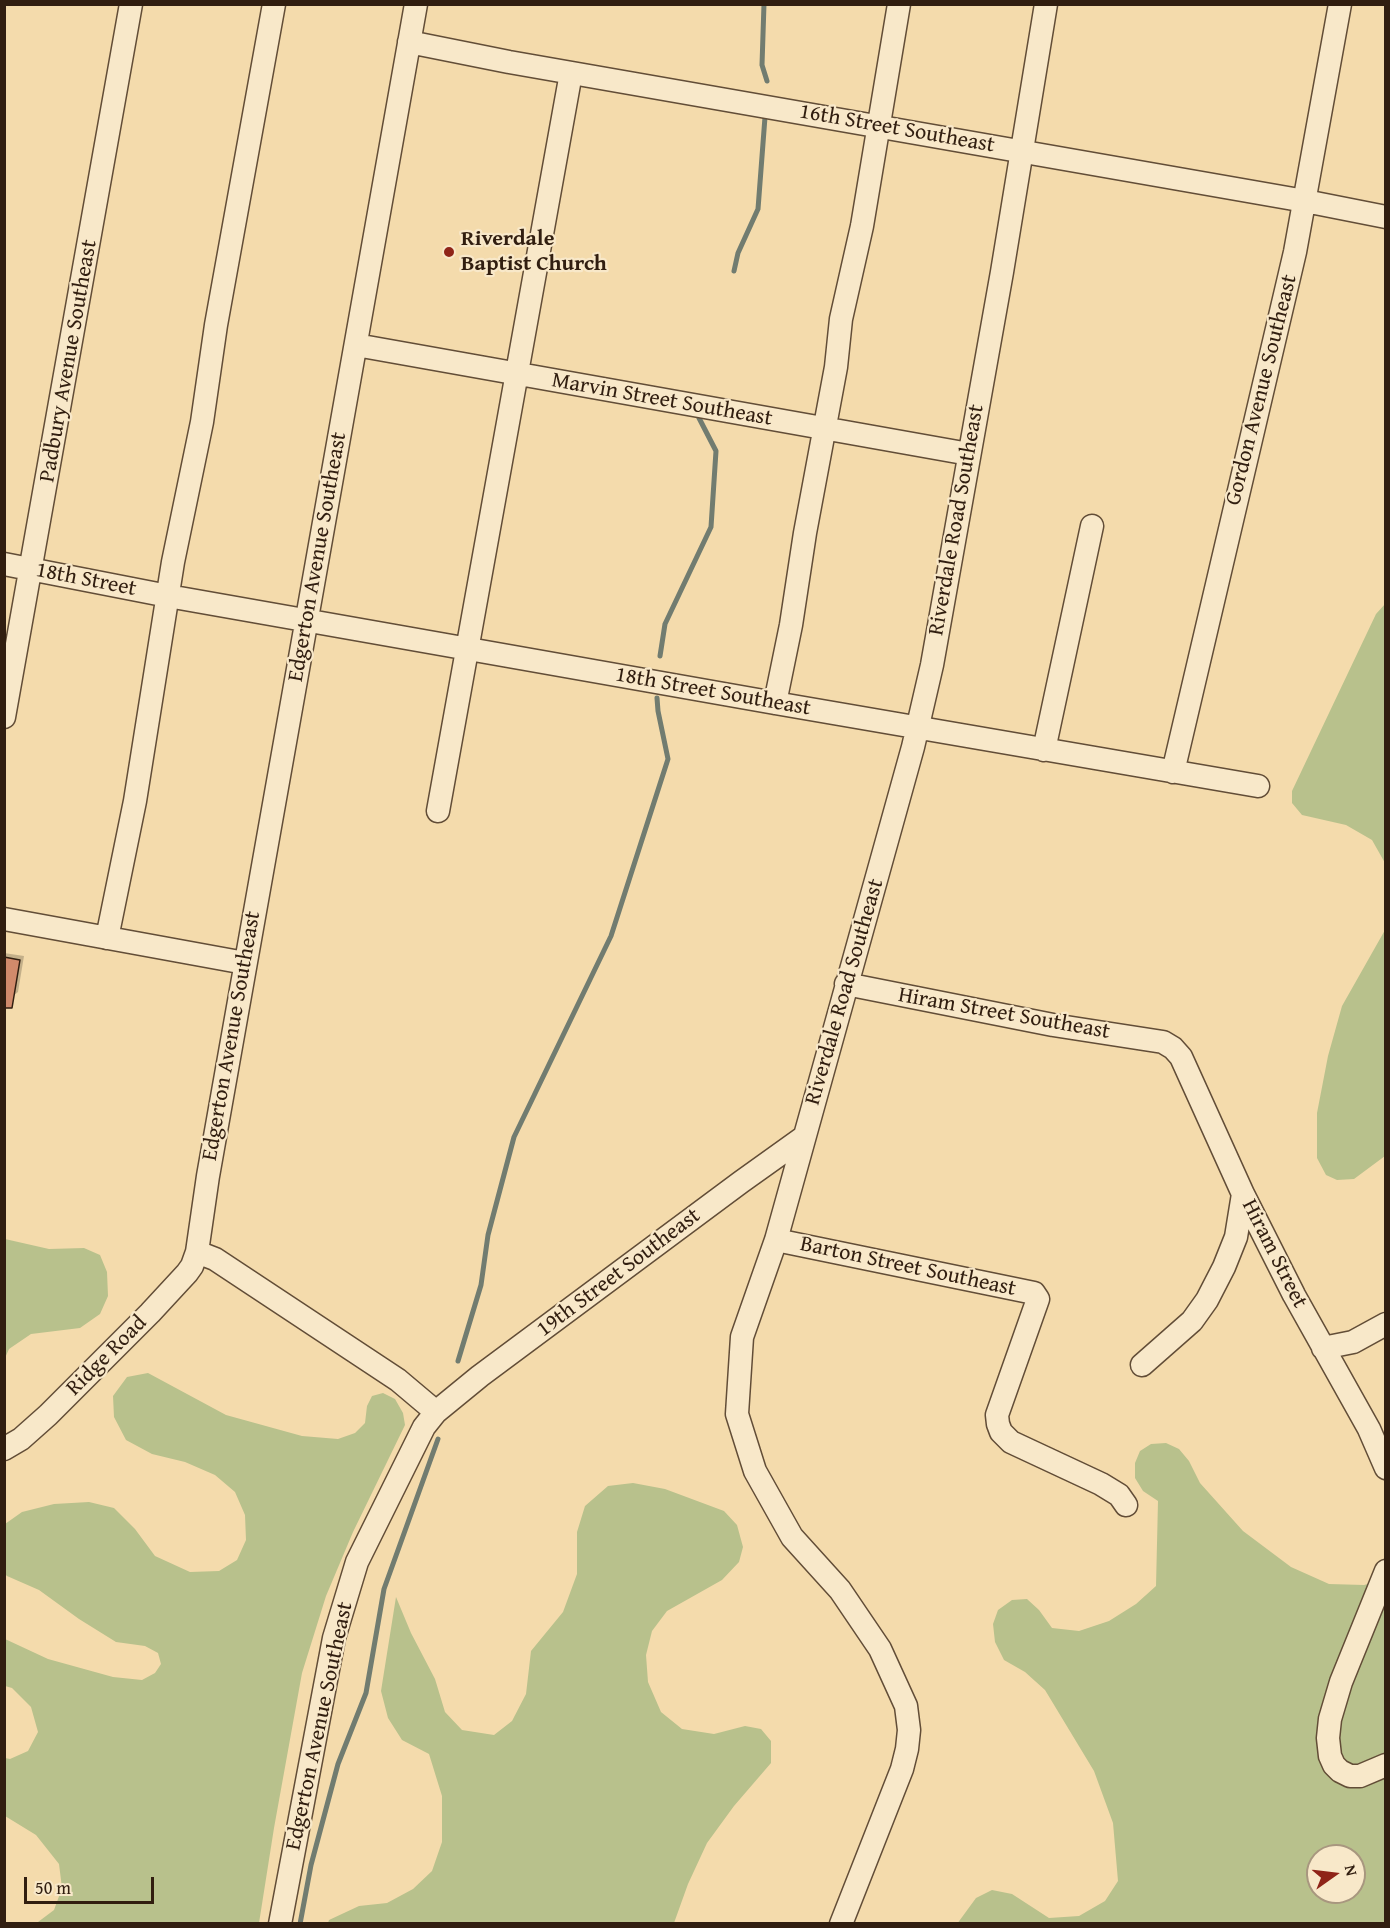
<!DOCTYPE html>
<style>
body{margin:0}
#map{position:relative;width:1390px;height:1928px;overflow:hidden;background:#f4dbac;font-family:"Gentium Book Plus",serif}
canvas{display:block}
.frame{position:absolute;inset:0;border:6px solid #311e10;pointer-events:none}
.north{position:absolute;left:1306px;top:1844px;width:60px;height:60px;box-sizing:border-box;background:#f8e8c9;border:2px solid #a8977f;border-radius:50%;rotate:76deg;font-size:16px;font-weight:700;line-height:24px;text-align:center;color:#311e10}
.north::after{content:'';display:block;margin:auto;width:21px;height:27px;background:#8f2418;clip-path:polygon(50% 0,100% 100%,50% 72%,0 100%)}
.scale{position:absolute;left:24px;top:1877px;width:130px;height:27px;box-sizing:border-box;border:3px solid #311e10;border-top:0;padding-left:8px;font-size:18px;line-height:21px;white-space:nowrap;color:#311e10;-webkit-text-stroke:4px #f8e8c9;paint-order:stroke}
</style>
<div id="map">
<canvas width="1390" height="1928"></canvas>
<div class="frame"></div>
<div class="north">N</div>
<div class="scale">50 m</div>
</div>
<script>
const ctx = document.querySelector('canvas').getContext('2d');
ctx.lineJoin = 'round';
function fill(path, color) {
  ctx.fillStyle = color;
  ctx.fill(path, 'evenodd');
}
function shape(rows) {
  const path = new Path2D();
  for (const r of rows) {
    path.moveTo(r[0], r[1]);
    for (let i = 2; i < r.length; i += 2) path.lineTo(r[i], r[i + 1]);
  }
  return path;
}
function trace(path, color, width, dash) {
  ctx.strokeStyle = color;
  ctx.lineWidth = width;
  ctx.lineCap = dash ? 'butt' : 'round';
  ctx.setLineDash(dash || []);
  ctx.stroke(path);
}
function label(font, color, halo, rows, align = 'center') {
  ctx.font = font + ' "Gentium Book Plus",serif';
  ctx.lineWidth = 4.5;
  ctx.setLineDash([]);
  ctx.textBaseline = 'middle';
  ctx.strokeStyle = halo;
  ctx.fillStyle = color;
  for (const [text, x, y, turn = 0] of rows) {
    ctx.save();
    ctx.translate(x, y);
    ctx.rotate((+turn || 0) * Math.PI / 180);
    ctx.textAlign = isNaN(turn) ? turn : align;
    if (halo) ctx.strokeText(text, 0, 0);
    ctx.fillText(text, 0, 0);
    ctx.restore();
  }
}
const green = shape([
 [1385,604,1385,863,1372,840,1346,825,1302,815,1292,803,1292,791,1376,614],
 [1385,930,1385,1156,1354,1179,1337,1180,1326,1175,1317,1158,1317,1113,1328,1056,1342,1006],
 [5,1239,49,1249,84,1248,100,1255,107,1272,108,1296,100,1314,80,1328,31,1334,9,1349,5,1358],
 [148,1373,226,1415,302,1436,338,1439,355,1433,365,1423,367,1406,372,1396,383,1393,395,1399,403,1413,405,1425,353,1532,326,1596,302,1673,274,1828,259,1923,31,1923,38,1922,54,1910,62,1888,59,1864,36,1835,5,1816,5,1758,10,1759,28,1751,38,1732,31,1707,12,1688,5,1686,5,1639,48,1659,113,1677,142,1680,155,1673,161,1664,158,1653,145,1646,116,1642,79,1619,39,1590,7,1576,4,1573,5,1524,22,1512,54,1504,89,1502,114,1508,135,1529,155,1556,190,1572,219,1571,237,1560,246,1540,245,1515,235,1492,215,1475,185,1462,152,1454,126,1440,114,1417,113,1396,127,1377],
 [1166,1443,1179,1449,1189,1461,1200,1483,1243,1531,1291,1567,1329,1584,1364,1585,1385,1579,1385,1923,957,1924,976,1898,992,1890,1012,1894,1049,1918,1079,1916,1105,1901,1118,1881,1113,1823,1094,1771,1045,1690,1025,1672,1004,1660,995,1642,993,1624,998,1610,1012,1600,1027,1599,1039,1610,1052,1628,1079,1631,1109,1621,1136,1604,1156,1586,1158,1501,1143,1491,1135,1478,1135,1463,1140,1451,1151,1444],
 [1318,1856,1354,1856,1354,1892,1318,1892],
 [633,1483,665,1489,724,1511,737,1525,743,1547,739,1562,722,1580,667,1611,652,1631,646,1655,648,1682,661,1712,682,1729,714,1734,745,1726,761,1729,771,1741,771,1763,734,1806,707,1843,688,1884,674,1923,328,1923,329,1920,359,1906,387,1903,413,1889,432,1871,442,1842,442,1796,429,1754,402,1740,388,1718,381,1691,396,1597,411,1633,435,1679,445,1712,462,1730,494,1735,512,1721,526,1694,531,1651,563,1612,577,1574,577,1532,585,1506,608,1486]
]);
const shadow = shape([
 [4,953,24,956,18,992,13,996,4,995]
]);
const stream = shape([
 [764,4,762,65,767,81],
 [734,271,738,253,758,209,765,117],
 [660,656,665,624,711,527,716,451,699,418],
 [458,1361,481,1285,488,1235,514,1137,611,936,668,759,658,711,657,698],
 [300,1924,311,1865,338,1764,366,1693,384,1589,438,1439]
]);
const building = shape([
 [4,957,20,960,12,1008,4,1008,4,957]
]);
const minor = shape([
 [409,42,509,62,1305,201,1386,217],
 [356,345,969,454],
 [4,564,168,596,775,703,1258,786],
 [775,703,791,625,805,533,836,367,841,319,862,226,899,4],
 [4,717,131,4],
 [1044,750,1092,526],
 [1173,772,1295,252,1340,4],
 [438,811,571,73],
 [4,919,245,963],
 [107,938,135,801,173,562,202,422,216,325,274,4],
 [846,984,1053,1025,1163,1042,1173,1048,1181,1057,1243,1194,1294,1295,1369,1429,1386,1468],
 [776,1240,1034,1293,1038,1299,997,1415,998,1424,1001,1432,1011,1442,1101,1484,1119,1495,1126,1505],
 [197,1252,215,1259,398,1380,436,1412],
 [1323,1348,1353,1342,1386,1324],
 [1142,1365,1192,1321,1207,1300,1224,1267,1236,1237,1243,1194],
 [4,1449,21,1439,48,1415,150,1313,187,1273,192,1266,197,1252,208,1176,416,4],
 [1386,1571,1341,1682,1330,1719,1328,1738,1330,1756,1334,1765,1340,1771,1350,1776,1360,1776,1386,1765],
 [280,1924,334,1638,357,1562,424,1427,436,1412,480,1376,741,1182,804,1137],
 [841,1924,902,1769,907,1749,909,1730,906,1706,880,1649,840,1590,792,1537,755,1471,737,1414,742,1337,776,1240,913,747,932,665,1002,272,1046,4]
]);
const markers = [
 [449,252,6,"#8f2418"]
];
const streetNames = [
 ["16th Street Southeast",897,129,10],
 ["Padbury Avenue Southeast",69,361,-80],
 ["Gordon Avenue Southeast",1262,390,-76],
 ["Marvin Street Southeast",662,400,10],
 ["Riverdale Road Southeast",957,520,-80],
 ["Edgerton Avenue Southeast",318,557,-80],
 ["18th Street",86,580,11],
 ["18th Street Southeast",713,692,10],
 ["Riverdale Road Southeast",845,992,-74],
 ["Hiram Street Southeast",1004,1014,10],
 ["Edgerton Avenue Southeast",232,1036,-80],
 ["Hiram Street",1274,1254,63],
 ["Barton Street Southeast",908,1267,12],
 ["19th Street Southeast",619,1273,-37],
 ["Ridge Road",107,1356,-45],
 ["Edgerton Avenue Southeast",320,1726,-78]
];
const poiNames = [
 ["Riverdale",461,239],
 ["Baptist Church",461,264]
];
fill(green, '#b8c18c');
fill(shadow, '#0003');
trace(stream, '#717c70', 5);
fill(building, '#d18a6b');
trace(building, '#311e10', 1.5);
trace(minor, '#624d37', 25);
trace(minor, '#f8e8c9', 22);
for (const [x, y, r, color] of markers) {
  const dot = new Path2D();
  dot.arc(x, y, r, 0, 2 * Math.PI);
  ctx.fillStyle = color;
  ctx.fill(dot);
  trace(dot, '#f8e8c9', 2);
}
label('22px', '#311e10', '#f8e8c9', streetNames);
label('bold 22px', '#311e10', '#f8e8c9', poiNames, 'left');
</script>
